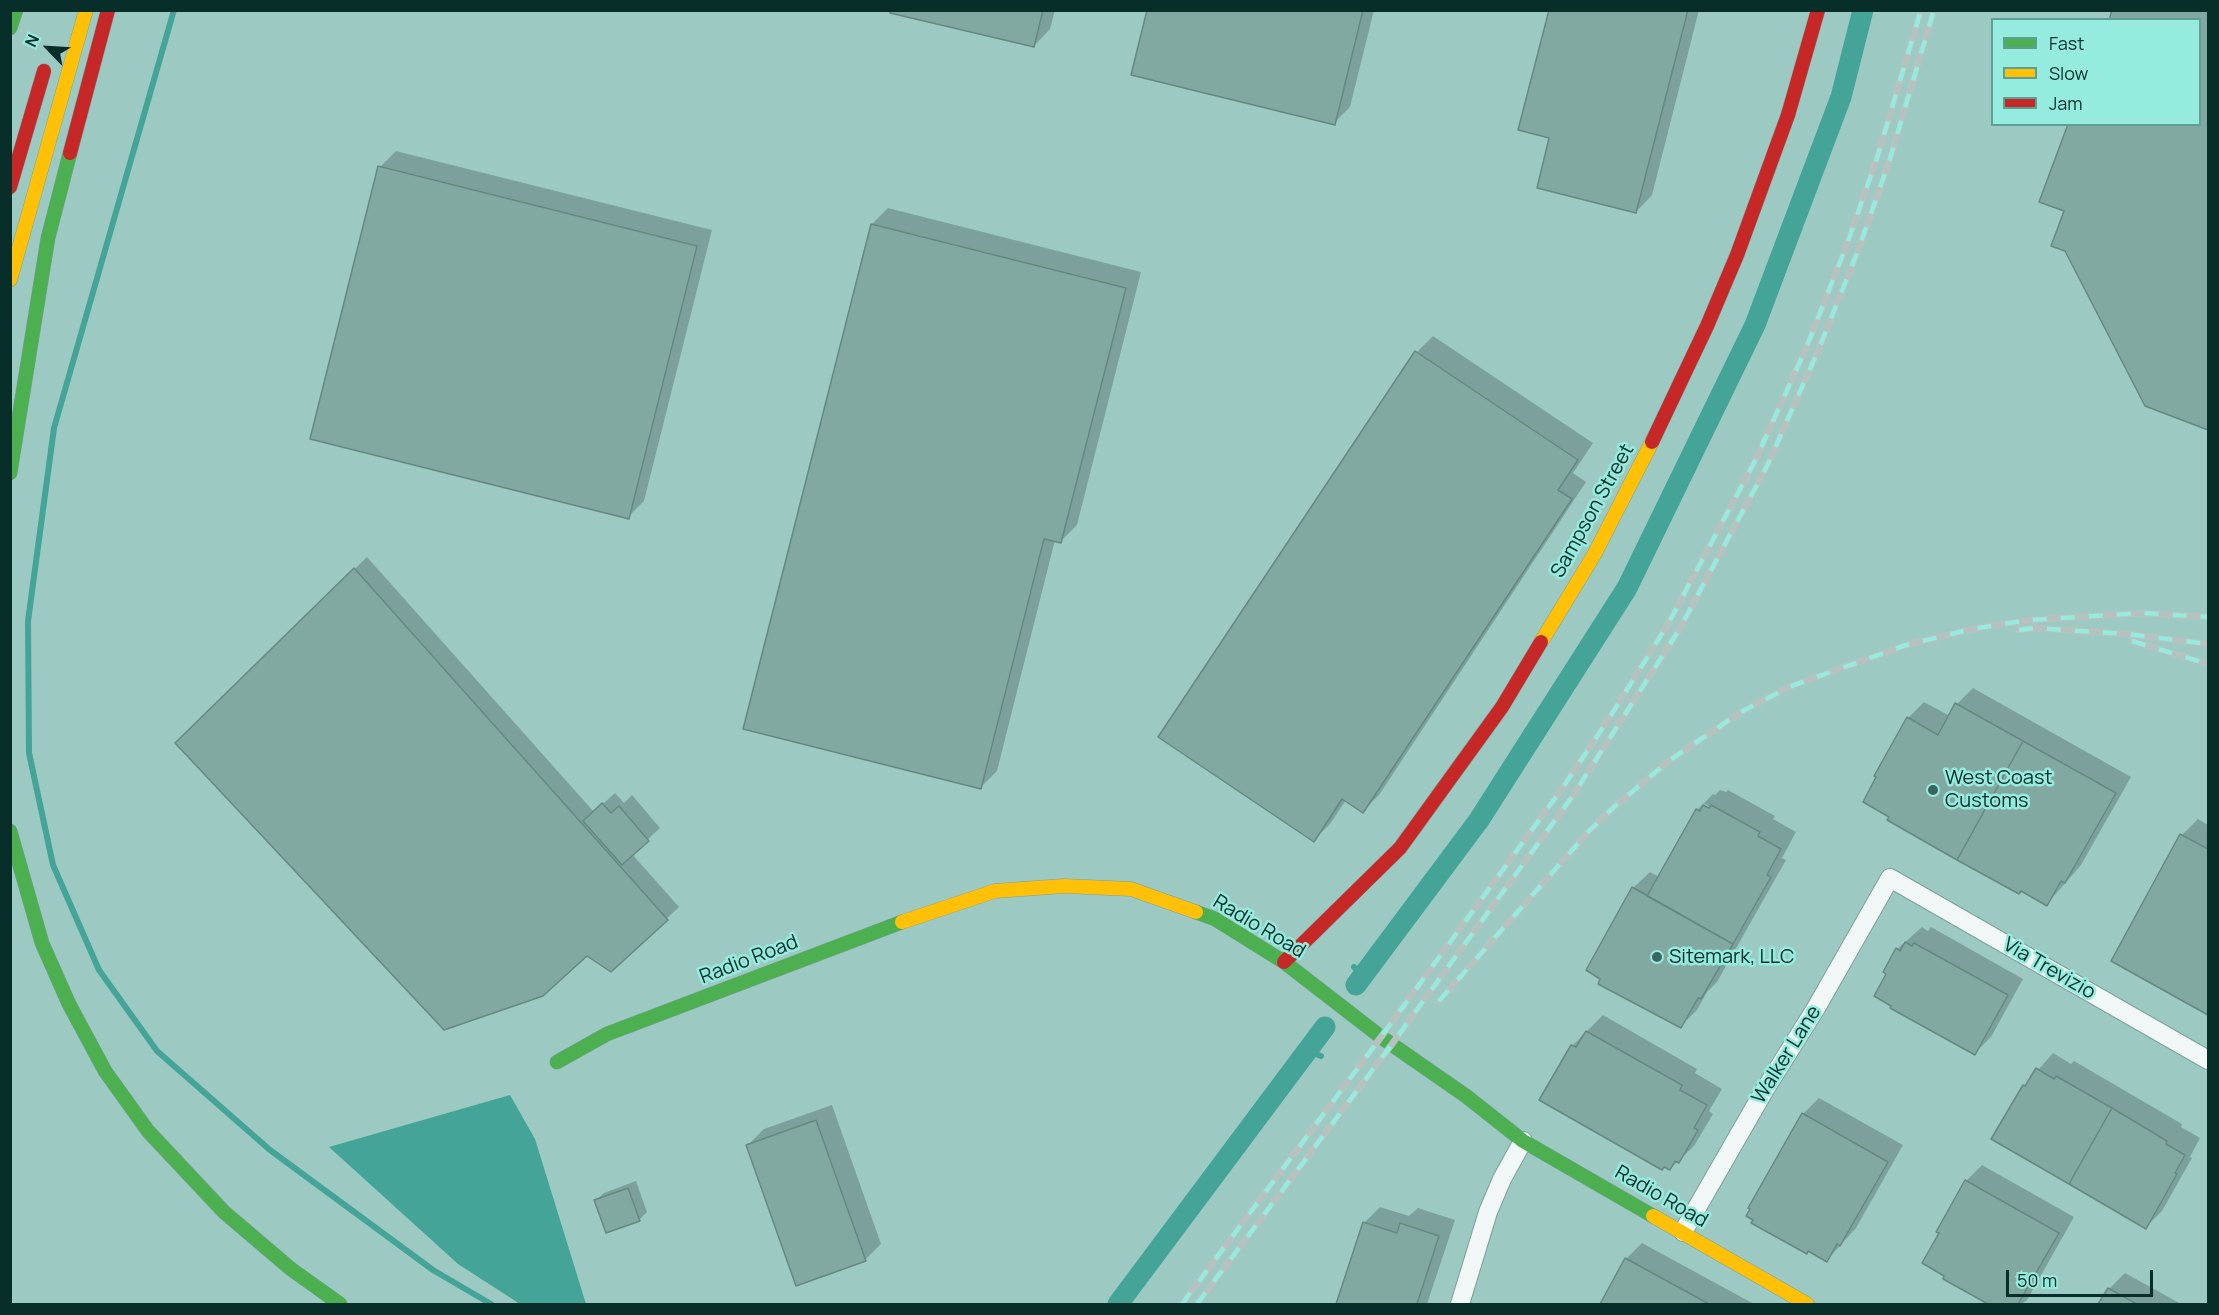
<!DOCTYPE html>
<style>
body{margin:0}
#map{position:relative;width:2219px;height:1315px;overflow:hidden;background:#9ccac3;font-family:Manrope,sans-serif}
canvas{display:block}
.frame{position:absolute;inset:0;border:12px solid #072e29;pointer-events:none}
.legend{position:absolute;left:1991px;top:18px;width:210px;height:108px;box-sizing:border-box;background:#95ebdd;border:2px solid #5c9f95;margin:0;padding:8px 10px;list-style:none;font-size:18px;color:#072e29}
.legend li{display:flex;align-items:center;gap:12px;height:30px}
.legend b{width:30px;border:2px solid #5c9f95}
.north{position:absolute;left:18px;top:18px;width:60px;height:60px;-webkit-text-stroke:4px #95ebdd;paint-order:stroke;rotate:295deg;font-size:16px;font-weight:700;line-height:24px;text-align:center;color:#072e29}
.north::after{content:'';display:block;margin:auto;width:21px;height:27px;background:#072e29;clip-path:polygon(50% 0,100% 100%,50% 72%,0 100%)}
.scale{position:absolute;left:2006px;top:1270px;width:147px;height:27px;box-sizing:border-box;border:3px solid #072e29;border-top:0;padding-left:8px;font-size:18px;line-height:21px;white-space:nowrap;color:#072e29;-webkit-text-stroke:4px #95ebdd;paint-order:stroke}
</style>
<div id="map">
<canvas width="2219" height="1315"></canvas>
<div class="frame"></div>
<ul class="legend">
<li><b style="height:8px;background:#4caf50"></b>Fast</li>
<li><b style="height:8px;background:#ffc107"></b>Slow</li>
<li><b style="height:8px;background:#c62828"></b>Jam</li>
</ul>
<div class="north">N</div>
<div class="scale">50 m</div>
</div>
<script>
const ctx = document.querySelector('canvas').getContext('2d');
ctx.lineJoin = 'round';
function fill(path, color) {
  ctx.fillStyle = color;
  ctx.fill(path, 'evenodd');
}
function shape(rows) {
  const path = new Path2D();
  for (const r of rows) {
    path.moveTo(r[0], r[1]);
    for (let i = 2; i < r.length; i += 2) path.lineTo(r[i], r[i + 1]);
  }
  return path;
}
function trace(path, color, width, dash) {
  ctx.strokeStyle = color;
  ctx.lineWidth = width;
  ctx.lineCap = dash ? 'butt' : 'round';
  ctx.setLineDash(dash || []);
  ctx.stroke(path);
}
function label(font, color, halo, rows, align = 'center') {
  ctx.font = font + ' Manrope,sans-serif';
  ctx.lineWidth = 5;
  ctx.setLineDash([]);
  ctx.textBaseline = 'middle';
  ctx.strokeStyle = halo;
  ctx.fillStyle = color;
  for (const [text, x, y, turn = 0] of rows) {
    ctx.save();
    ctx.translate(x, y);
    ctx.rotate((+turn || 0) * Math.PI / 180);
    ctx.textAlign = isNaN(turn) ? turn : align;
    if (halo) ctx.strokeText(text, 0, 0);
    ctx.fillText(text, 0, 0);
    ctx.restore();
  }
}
const water = shape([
 [510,1095,535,1139,586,1304,520,1304,458,1264,329,1147]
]);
const shadow = shape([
 [892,10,1055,10,1050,29,1034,46],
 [1149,10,1374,10,1350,107,1334,123],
 [1550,10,1699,10,1652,195,1636,212,1551,137],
 [2114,10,2208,10,2208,429,2146,405,2200,124,2200,20],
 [396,151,712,230,644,501,628,517,380,167],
 [888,208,1141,272,1077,525,1061,541,1055,540,997,771,981,787,872,224],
 [1433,336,1593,443,1573,473,1586,482,1379,795,1363,811,1346,800,1330,824,1314,840,1160,737,1417,352],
 [367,557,594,812,615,793,624,803,632,795,660,828,632,854,679,907,611,970,586,954,177,743],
 [1973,688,2131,777,2081,865,2047,904,1908,718,1924,702,1950,716,1957,704],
 [1720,790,1726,792,1728,790,1775,816,1773,819,1796,832,1782,858,1786,860,1717,982,1707,992,1697,1010,1681,1026,1633,888,1650,872,1659,877,1697,810,1713,794,1715,795],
 [1703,803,1716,810,1703,807],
 [2198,819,2208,825,2208,1013,2113,961,2182,835],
 [1922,927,1928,931,1931,927,2023,979,1991,1037,1975,1053,1888,973,1897,949],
 [1603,1015,1697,1069,1695,1073,1722,1089,1709,1111,1713,1114,1694,1146,1670,1169,1572,1046],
 [2053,1053,2071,1064,2074,1061,2182,1124,2181,1127,2200,1138,2190,1157,2192,1158,2162,1211,2146,1227,2024,1086],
 [1819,1098,1903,1145,1856,1228,1827,1260,1803,1114],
 [832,1105,881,1244,865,1260,748,1145,764,1129],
 [1982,1165,2074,1217,2027,1300,2022,1304,1991,1304,1945,1278,1941,1233,1966,1181],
 [636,1181,647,1212,639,1220,596,1200,604,1193],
 [1380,1207,1409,1216,1418,1208,1455,1220,1427,1304,1338,1304,1364,1223],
 [1642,1243,1754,1304,1601,1304,1626,1259],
 [2125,1273,2181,1304,2100,1304,2109,1289]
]);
const stream = shape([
 [174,10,54,428,28,621,29,753,53,865,99,970,157,1051,270,1150,433,1270,491,1304],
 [1722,379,1728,381],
 [1354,967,1363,976],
 [1313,1053,1321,1056]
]);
const canal = shape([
 [1356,985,1479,820,1627,588,1755,325,1841,97,1863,10],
 [1118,1304,1325,1027]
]);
const building = shape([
 [890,10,1043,10,1034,47,890,13,890,10],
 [1147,10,1363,10,1335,125,1131,75,1147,10],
 [1549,10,1688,10,1636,213,1537,188,1549,138,1518,130,1549,10],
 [2112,10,2208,10,2208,430,2145,406,2065,251,2051,246,2064,211,2039,202,2068,124,2200,124,2200,20,2109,20,2112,10],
 [378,166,697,246,629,519,310,439,378,166],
 [871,224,1126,288,1061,543,1044,539,981,789,743,729,871,224],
 [1415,351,1578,460,1558,490,1572,499,1363,813,1342,799,1314,842,1158,737,1415,351],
 [354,568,668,920,611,972,587,956,543,996,444,1030,175,743,354,568],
 [1955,703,2023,741,1957,860,1887,820,1889,817,1863,802,1876,777,1874,776,1907,717,1938,735,1955,703],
 [2023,741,2116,793,2065,883,2061,881,2047,906,2021,891,2019,894,1957,860,2023,741],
 [602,803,611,813,619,806,649,841,622,865,583,821,602,803],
 [1703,805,1709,808,1711,805,1760,832,1758,836,1781,849,1767,875,1771,877,1733,944,1647,896,1696,809,1700,811,1703,805],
 [2180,834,2208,849,2208,1015,2111,961,2180,834],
 [1632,887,1733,944,1701,999,1698,998,1681,1028,1598,984,1600,979,1586,970,1632,887],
 [1905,942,1912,946,1914,943,2008,995,1975,1055,1890,1008,1891,1006,1874,996,1886,974,1883,972,1896,948,1900,951,1905,942],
 [1586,1031,1682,1085,1680,1090,1707,1105,1694,1128,1698,1130,1679,1163,1675,1161,1670,1170,1664,1167,1662,1170,1539,1100,1571,1045,1576,1047,1586,1031],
 [2036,1068,2054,1079,2056,1076,2112,1108,2069,1184,1991,1139,2023,1085,2025,1086,2036,1068],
 [2112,1108,2167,1141,2166,1144,2185,1155,2175,1173,2177,1174,2146,1229,2069,1184,2112,1108],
 [1802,1113,1888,1162,1840,1246,1837,1244,1827,1262,1808,1251,1807,1254,1751,1223,1753,1220,1746,1216,1750,1209,1748,1208,1802,1113],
 [816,1120,866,1261,796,1286,746,1145,816,1120],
 [1965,1180,2059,1233,2018,1304,1988,1304,1943,1279,1944,1276,1922,1263,1939,1233,1936,1232,1965,1180],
 [628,1188,640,1221,606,1233,594,1200,628,1188],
 [1363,1222,1397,1233,1400,1223,1439,1236,1417,1304,1336,1304,1363,1222],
 [1625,1258,1709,1304,1600,1304,1625,1258],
 [2108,1288,2137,1304,2098,1304,2108,1288]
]);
const street = shape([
 [1683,1232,1764,1091,1816,1008,1890,878,2208,1060],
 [1460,1304,1488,1212,1502,1179,1523,1141]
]);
const fast = shape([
 [10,28,16,10],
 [10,473,48,238,70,153],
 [10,831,42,943,69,1004,105,1071,148,1131,224,1212,291,1269,340,1304],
 [1196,912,1215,919,1284,962,1381,1037,1466,1096,1523,1141,1653,1216],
 [557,1062,607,1034,902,922]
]);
const slow = shape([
 [10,280,86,10],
 [1541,642,1594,555,1652,442],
 [902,922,995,891,1064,886,1131,889,1196,912],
 [1653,1216,1807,1304]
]);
const jam = shape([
 [70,153,108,10],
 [10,187,44,71],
 [1652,442,1707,326,1737,255,1788,115,1818,10],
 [1284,962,1400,848,1502,707,1541,642]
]);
const rail = shape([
 [2019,630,2034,628,2127,634,2208,644],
 [2132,641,2208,664],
 [1439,1001,1589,831,1614,807,1670,760,1741,712,1789,687,1906,645,1972,629,2029,620,2143,613,2208,617],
 [1182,1304,1381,1037,1561,790,1608,720,1668,624,1755,461,1807,346,1847,244,1877,158,1921,10],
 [1197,1304,1392,1044,1572,797,1679,630,1767,466,1818,351,1859,248,1889,162,1934,10]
]);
const markers = [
 [1933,790,6,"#3b655f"],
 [1657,957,6,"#3b655f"]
];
const streetNames = [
 ["Sampson Street",1593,511,-61],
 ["Radio Road",1259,927,31],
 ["Radio Road",749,960,-21],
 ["Via Trevizio",2049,969,30],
 ["Walker Lane",1787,1055,-58],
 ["Radio Road",1661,1197,30]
];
const poiNames = [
 ["West Coast",1945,778],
 ["Customs",1945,801],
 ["Sitemark, LLC",1669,957]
];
fill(water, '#44a498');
fill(shadow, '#0003');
trace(stream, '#44a498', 6);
trace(canal, '#44a498', 21);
fill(building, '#82a8a2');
trace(building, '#668883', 1.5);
trace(street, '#7ca19b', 20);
trace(fast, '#7ca19b', 15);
trace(slow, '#7ca19b', 15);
trace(jam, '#7ca19b', 15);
trace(street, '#f0f7f6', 18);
trace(fast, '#4caf50', 14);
trace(slow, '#ffc107', 14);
trace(jam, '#c62828', 14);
trace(rail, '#b5c2c0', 7);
trace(rail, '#95ebdd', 4.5, [14]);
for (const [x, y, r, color] of markers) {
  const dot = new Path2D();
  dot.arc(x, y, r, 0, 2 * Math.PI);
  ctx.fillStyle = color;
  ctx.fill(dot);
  trace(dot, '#95ebdd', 2);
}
label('20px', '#072e29', '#95ebdd', streetNames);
label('20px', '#072e29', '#95ebdd', poiNames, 'left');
</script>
